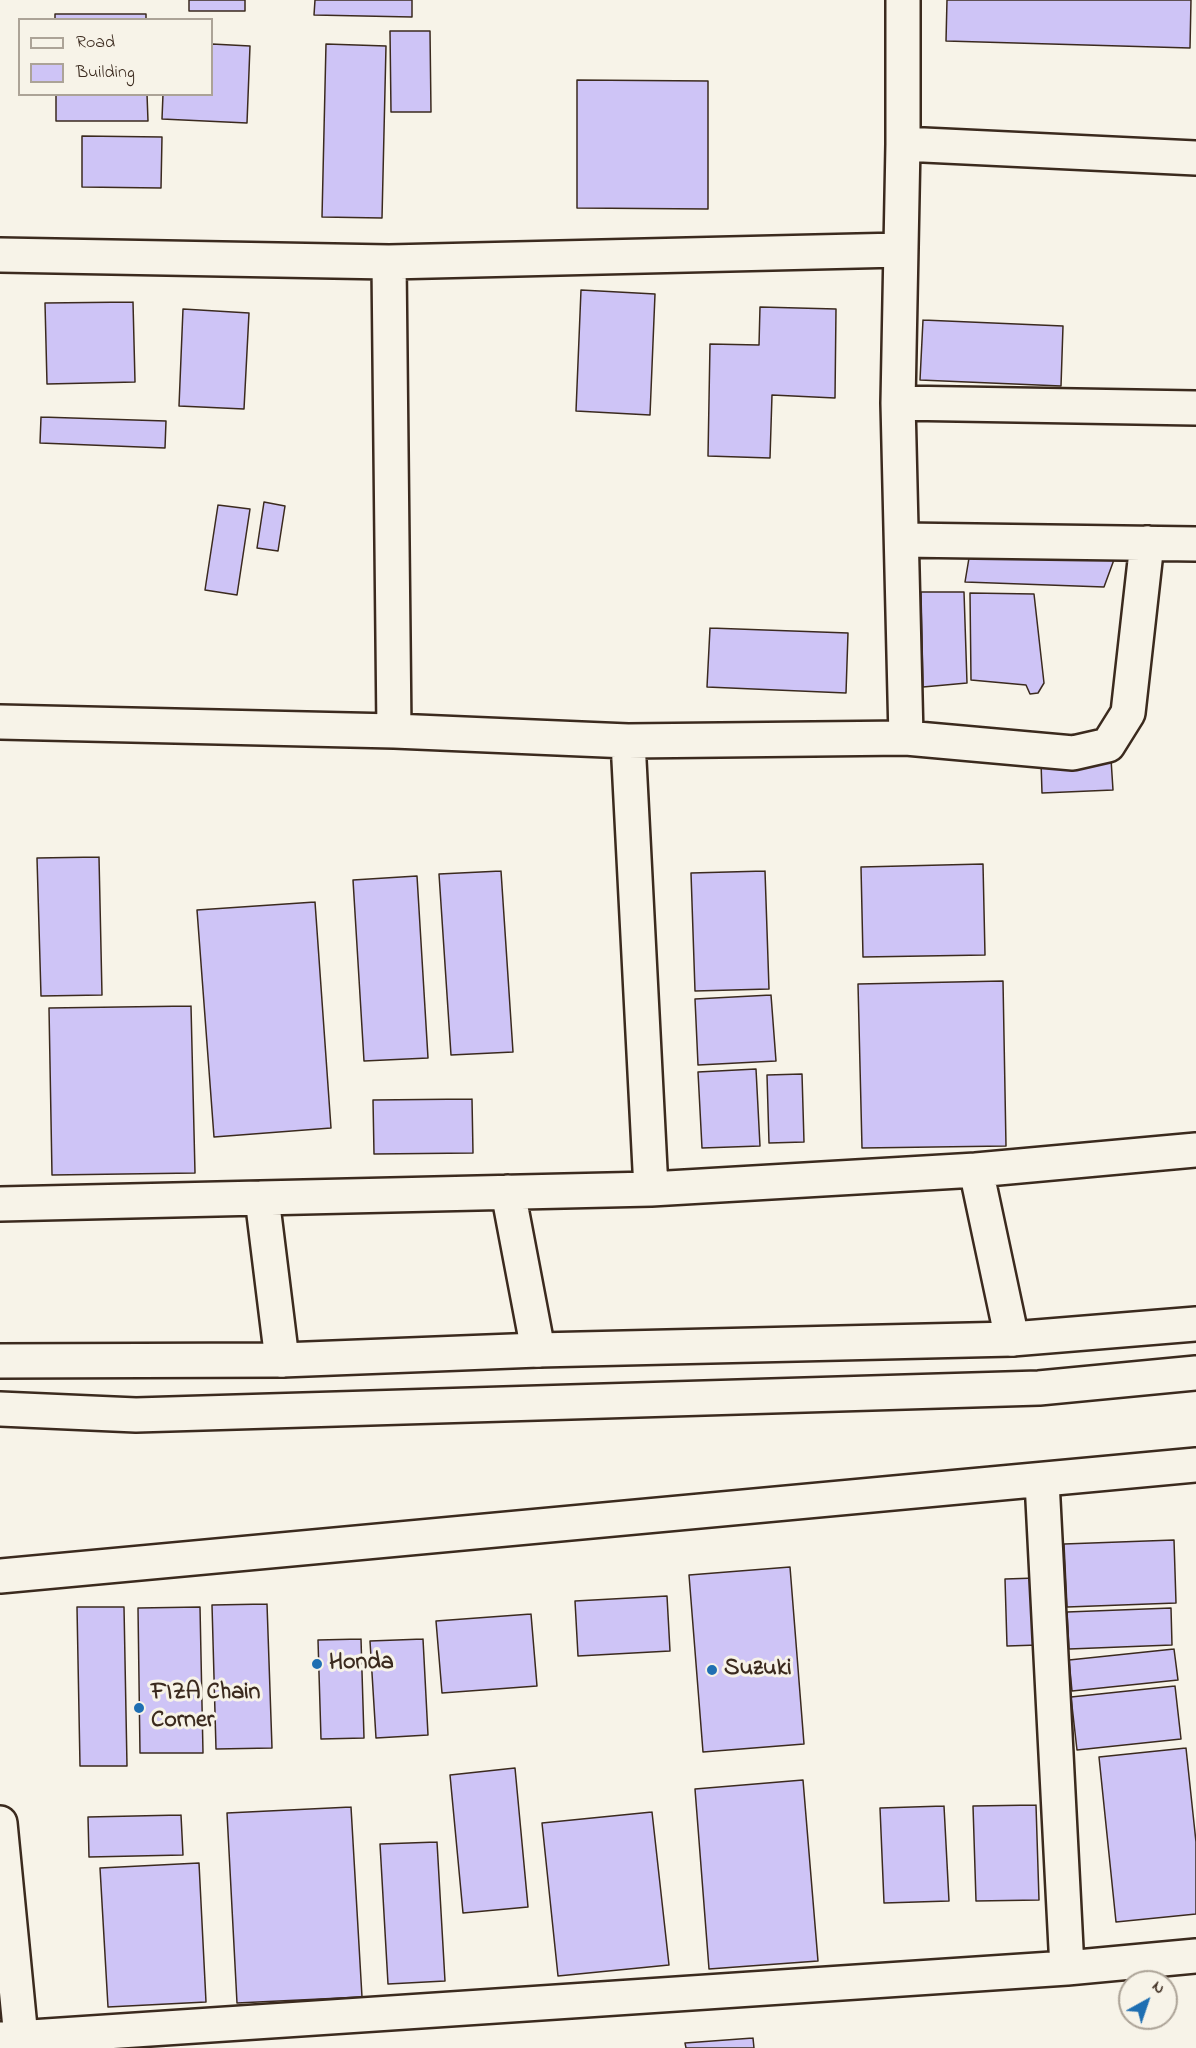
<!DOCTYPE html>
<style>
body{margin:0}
#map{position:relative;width:1196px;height:2048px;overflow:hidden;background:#f7f3e8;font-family:"Indie Flower",sans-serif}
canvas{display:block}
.legend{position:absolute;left:18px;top:18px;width:195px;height:78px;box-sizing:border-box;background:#f7f3e8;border:2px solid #aca397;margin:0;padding:8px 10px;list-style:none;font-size:18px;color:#3b2a1e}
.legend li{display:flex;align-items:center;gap:12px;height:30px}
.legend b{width:30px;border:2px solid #aca397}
.north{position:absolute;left:1118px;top:1970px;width:60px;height:60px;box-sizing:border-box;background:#f7f3e8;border:2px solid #aca397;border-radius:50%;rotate:40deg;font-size:16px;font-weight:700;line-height:24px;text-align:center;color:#3b2a1e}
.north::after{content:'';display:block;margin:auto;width:21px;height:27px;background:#1f6fb2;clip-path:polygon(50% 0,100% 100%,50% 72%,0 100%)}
</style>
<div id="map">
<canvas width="1196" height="2048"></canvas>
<ul class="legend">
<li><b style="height:8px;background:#f7f3e8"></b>Road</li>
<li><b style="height:16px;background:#cec4f6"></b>Building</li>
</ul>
<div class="north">N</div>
</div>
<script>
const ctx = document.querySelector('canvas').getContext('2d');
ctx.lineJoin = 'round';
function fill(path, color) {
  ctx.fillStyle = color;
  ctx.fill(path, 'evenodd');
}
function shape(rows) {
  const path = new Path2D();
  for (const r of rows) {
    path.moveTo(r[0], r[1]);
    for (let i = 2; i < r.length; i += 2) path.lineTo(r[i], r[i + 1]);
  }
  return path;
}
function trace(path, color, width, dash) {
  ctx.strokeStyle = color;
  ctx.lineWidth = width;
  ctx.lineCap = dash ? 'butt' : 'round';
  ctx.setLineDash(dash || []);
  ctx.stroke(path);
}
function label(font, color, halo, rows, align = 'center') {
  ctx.font = font + ' "Indie Flower",sans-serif';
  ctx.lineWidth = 6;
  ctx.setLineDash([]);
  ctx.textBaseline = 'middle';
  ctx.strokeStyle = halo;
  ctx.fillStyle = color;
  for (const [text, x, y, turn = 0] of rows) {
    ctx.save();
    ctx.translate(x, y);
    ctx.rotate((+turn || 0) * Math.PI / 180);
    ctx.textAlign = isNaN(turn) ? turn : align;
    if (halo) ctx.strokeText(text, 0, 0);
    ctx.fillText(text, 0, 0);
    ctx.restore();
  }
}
const building = shape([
 [189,0,245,0,245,11,189,11,189,0],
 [315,0,412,0,412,17,314,15,315,0],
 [947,0,1191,0,1190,48,946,41,947,0],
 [55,14,146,14,146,20,55,20,55,14],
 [390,31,430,31,431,112,391,112,390,31],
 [212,44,250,46,247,123,162,119,163,94,212,94,212,44],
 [326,44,386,46,382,218,322,217,326,44],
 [577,80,708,81,708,209,577,208,577,80],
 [56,94,147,94,148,121,56,121,56,94],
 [82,136,162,137,161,188,82,187,82,136],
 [581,290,655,294,650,415,576,411,581,290],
 [133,302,135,382,47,384,45,303,133,302],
 [760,307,836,309,835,398,772,395,770,458,708,456,710,344,759,345,760,307],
 [183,309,249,313,244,409,179,406,183,309],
 [923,320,1063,326,1061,386,920,380,923,320],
 [41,417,166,421,165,448,40,443,41,417],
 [264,502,285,506,278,551,257,548,264,502],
 [218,505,250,509,237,595,205,590,218,505],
 [971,546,1119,546,1104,587,965,582,971,546],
 [921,592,964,592,967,683,923,687,921,592],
 [970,593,1034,594,1044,683,1038,693,1030,694,1026,685,971,680,970,593],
 [710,628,848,633,846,693,707,687,710,628],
 [1111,759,1113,790,1042,793,1041,762,1111,759],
 [99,857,102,995,41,996,37,858,99,857],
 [983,864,985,955,863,957,861,867,983,864],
 [501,871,513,1052,451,1055,439,874,501,871],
 [765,871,769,989,695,991,691,873,765,871],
 [417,876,428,1058,364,1061,353,880,417,876],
 [315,902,331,1128,214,1137,197,910,315,902],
 [1003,981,1006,1146,862,1148,858,984,1003,981],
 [771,995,776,1061,698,1065,695,999,771,995],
 [191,1006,195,1173,52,1175,49,1008,191,1006],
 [756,1069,760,1146,702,1148,698,1072,756,1069],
 [802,1074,804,1142,769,1143,767,1075,802,1074],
 [472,1099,473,1153,374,1154,373,1100,472,1099],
 [1174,1540,1176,1603,1067,1607,1064,1544,1174,1540],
 [790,1567,804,1744,703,1752,689,1575,790,1567],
 [1036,1578,1038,1645,1007,1646,1005,1579,1036,1578],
 [667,1596,670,1651,578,1656,575,1601,667,1596],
 [267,1604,272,1748,216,1749,212,1605,267,1604],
 [77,1607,124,1607,127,1766,80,1766,77,1607],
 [200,1607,203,1753,140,1753,138,1608,200,1607],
 [1171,1608,1172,1645,1069,1649,1067,1612,1171,1608],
 [531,1614,537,1686,442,1693,436,1621,531,1614],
 [361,1639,364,1738,321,1739,318,1640,361,1639],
 [423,1639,428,1735,376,1738,370,1641,423,1639],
 [1174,1649,1178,1680,1072,1691,1069,1660,1174,1649],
 [1175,1686,1181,1739,1077,1750,1071,1697,1175,1686],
 [1186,1748,1196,1842,1196,1914,1116,1922,1099,1757,1186,1748],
 [515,1768,528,1907,463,1913,450,1775,515,1768],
 [803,1780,818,1961,709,1969,695,1789,803,1780],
 [1036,1805,1039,1900,976,1901,973,1806,1036,1805],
 [944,1806,949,1901,884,1903,880,1808,944,1806],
 [351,1807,362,1997,237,2003,227,1813,351,1807],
 [652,1812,669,1965,558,1976,542,1823,652,1812],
 [181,1815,183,1855,89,1857,88,1817,181,1815],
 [437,1842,445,1981,388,1984,380,1844,437,1842],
 [199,1863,206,2002,108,2007,100,1868,199,1863],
 [753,2038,754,2048,686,2048,685,2043,753,2038]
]);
const minor = shape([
 [903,0,903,144,898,403,906,738],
 [903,144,1196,158],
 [0,255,389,262,900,250],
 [389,262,394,731],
 [898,403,1196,408],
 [902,540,1196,544],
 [0,722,394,731,628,741,906,738,1073,753,1108,745,1128,713,1147,543],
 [628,741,651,1189],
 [976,1170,1196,1150],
 [508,1192,538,1350],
 [262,1198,282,1360],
 [0,1204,651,1189,976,1170,1012,1339],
 [1042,1481,1067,1968],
 [0,1576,1196,1465],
 [0,1823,22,2048],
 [0,2039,1067,1968,1196,1956]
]);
const major = shape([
 [0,1361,282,1360,538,1350,1012,1339,1196,1324],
 [0,1409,136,1415,1039,1388,1196,1373]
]);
const markers = [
 [317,1664,6,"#1f6fb2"],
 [712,1670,6,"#1f6fb2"],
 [139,1708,6,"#1f6fb2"]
];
const poiNames = [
 ["Honda",329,1664],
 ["Suzuki",724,1670],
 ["FIZA Chain",151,1694],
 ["Corner",151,1722]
];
fill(building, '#cec4f6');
trace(building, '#3b2a1e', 1.5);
trace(minor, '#3b2a1e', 38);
trace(major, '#3b2a1e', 38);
trace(minor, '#f7f3e8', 33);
trace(major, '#f7f3e8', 33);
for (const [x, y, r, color] of markers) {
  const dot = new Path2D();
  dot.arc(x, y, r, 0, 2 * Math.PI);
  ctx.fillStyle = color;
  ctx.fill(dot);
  trace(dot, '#f7f3e8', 2);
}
label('bold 24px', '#3b2a1e', '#f7f3e8', poiNames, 'left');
</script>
